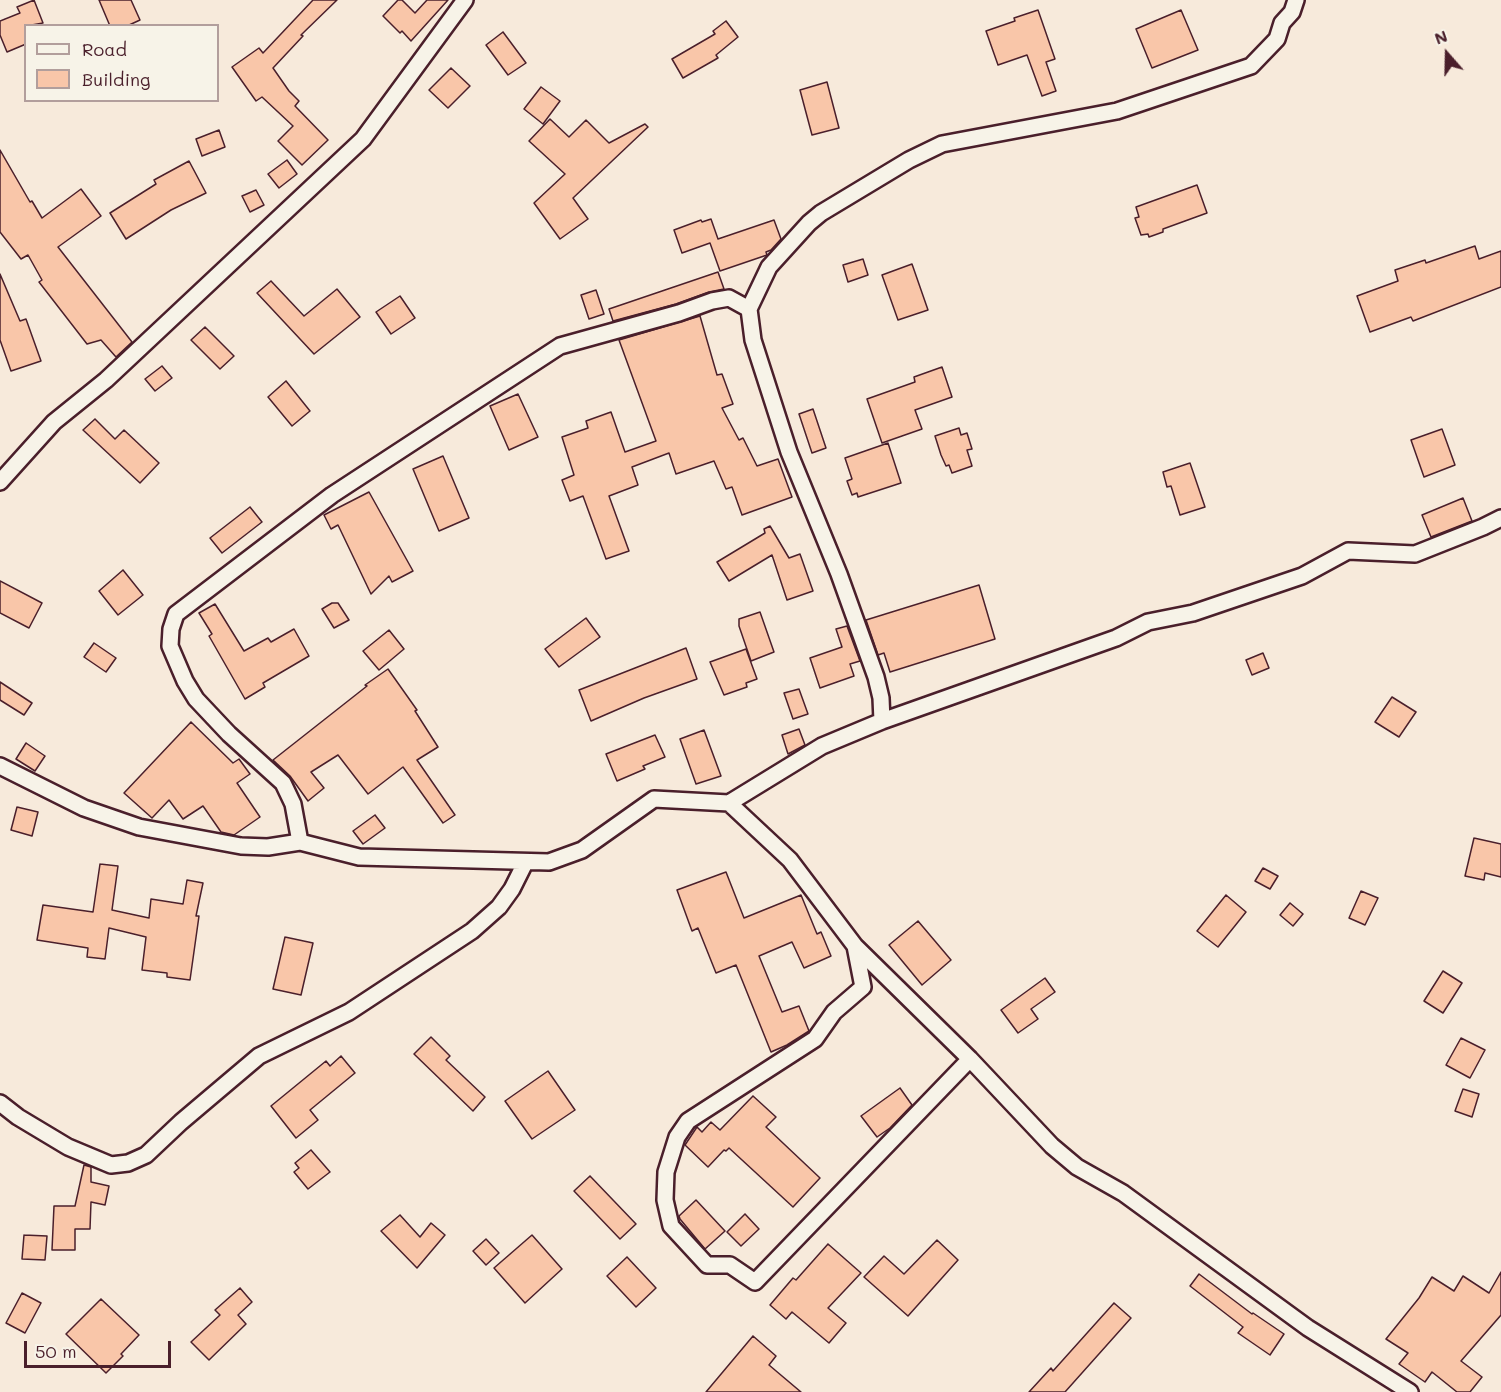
<!DOCTYPE html>
<style>
body{margin:0}
#map{position:relative;width:1501px;height:1392px;overflow:hidden;background:#f7eadb;font-family:Mali,sans-serif}
canvas{display:block}
.legend{position:absolute;left:24px;top:24px;width:195px;height:78px;box-sizing:border-box;background:#f7f3e8;border:2px solid #b29e9c;margin:0;padding:8px 10px;list-style:none;font-size:18px;color:#4a1f2b}
.legend li{display:flex;align-items:center;gap:12px;height:30px}
.legend b{width:30px;border:2px solid #b29e9c}
.north{position:absolute;left:1417px;top:24px;width:60px;height:60px;-webkit-text-stroke:4px #f7f3e8;paint-order:stroke;rotate:340deg;font-size:16px;font-weight:700;line-height:24px;text-align:center;color:#4a1f2b}
.north::after{content:'';display:block;margin:auto;width:21px;height:27px;background:#4a1f2b;clip-path:polygon(50% 0,100% 100%,50% 72%,0 100%)}
.scale{position:absolute;left:24px;top:1341px;width:147px;height:27px;box-sizing:border-box;border:3px solid #4a1f2b;border-top:0;padding-left:8px;font-size:18px;line-height:21px;white-space:nowrap;color:#4a1f2b;-webkit-text-stroke:4px #f7f3e8;paint-order:stroke}
</style>
<div id="map">
<canvas width="1501" height="1392"></canvas>
<ul class="legend">
<li><b style="height:8px;background:#f7f3e8"></b>Road</li>
<li><b style="height:16px;background:#f9c6a9"></b>Building</li>
</ul>
<div class="north">N</div>
<div class="scale">50 m</div>
</div>
<script>
const ctx = document.querySelector('canvas').getContext('2d');
ctx.lineJoin = 'round';
function fill(path, color) {
  ctx.fillStyle = color;
  ctx.fill(path, 'evenodd');
}
function shape(rows) {
  const path = new Path2D();
  for (const r of rows) {
    path.moveTo(r[0], r[1]);
    for (let i = 2; i < r.length; i += 2) path.lineTo(r[i], r[i + 1]);
  }
  return path;
}
function trace(path, color, width, dash) {
  ctx.strokeStyle = color;
  ctx.lineWidth = width;
  ctx.lineCap = dash ? 'butt' : 'round';
  ctx.setLineDash(dash || []);
  ctx.stroke(path);
}
const building = shape([
 [34,0,43,23,26,26,26,44,7,52,0,35,0,21,20,13,17,7,34,0],
 [99,0,131,0,140,20,127,26,110,26,99,0],
 [313,0,337,0,301,35,303,36,273,68,289,91,299,101,295,106,328,140,302,165,278,141,293,126,262,97,256,101,232,67,259,48,263,53,313,0],
 [398,0,402,0,415,13,427,0,448,0,411,41,402,31,400,33,383,16,398,0],
 [1038,10,1055,59,1046,62,1056,91,1042,96,1027,55,998,65,986,31,1015,21,1014,18,1038,10],
 [1181,10,1198,50,1152,68,1136,29,1181,10],
 [726,21,738,37,716,55,718,58,683,78,672,59,715,34,713,31,726,21],
 [503,32,526,63,508,75,486,45,503,32],
 [451,68,470,86,448,108,429,90,451,68],
 [827,82,839,128,812,135,800,90,827,82],
 [541,87,560,101,543,124,524,109,541,87],
 [550,119,569,137,586,120,609,143,645,124,648,127,573,198,588,219,560,239,534,203,565,174,529,141,550,119],
 [219,130,225,147,202,156,196,139,219,130],
 [0,150,30,202,32,201,42,218,81,189,101,216,58,247,132,342,116,357,101,340,87,344,39,282,42,280,28,255,21,259,0,232,0,150],
 [287,160,297,174,279,188,268,174,287,160],
 [189,161,206,193,171,210,126,239,110,213,156,184,154,180,189,161],
 [1197,185,1207,213,1163,229,1163,232,1149,237,1148,234,1141,235,1135,218,1139,217,1136,207,1197,185],
 [256,190,264,205,250,212,242,196,256,190],
 [711,219,718,239,774,220,781,239,771,250,766,252,767,255,720,271,710,243,682,253,674,230,701,220,702,222,711,219],
 [1475,246,1479,259,1501,251,1501,287,1413,321,1411,317,1370,332,1357,296,1398,281,1395,270,1425,260,1426,263,1475,246],
 [863,259,868,275,848,282,843,265,863,259],
 [912,264,928,310,898,320,882,275,912,264],
 [718,272,724,289,709,292,676,304,613,321,609,309,718,272],
 [0,274,20,321,26,319,41,361,11,371,0,340,0,274],
 [271,281,304,316,337,289,360,317,314,354,257,293,271,281],
 [596,290,604,314,589,319,581,295,596,290],
 [400,296,415,318,391,334,376,312,400,296],
 [700,316,717,375,722,374,733,404,722,408,739,440,743,438,757,466,778,459,792,497,742,515,732,487,726,489,714,461,676,474,669,453,632,467,638,485,609,496,629,551,606,559,583,496,570,501,562,480,574,475,562,437,588,428,586,421,611,412,625,452,656,441,619,340,700,316],
 [205,327,234,356,220,369,191,340,205,327],
 [162,366,172,378,155,391,145,379,162,366],
 [942,367,952,397,915,410,922,429,882,443,867,399,915,382,914,377,942,367],
 [286,381,310,411,292,426,268,397,286,381],
 [518,394,538,437,509,450,490,406,518,394],
 [813,409,826,448,812,453,799,414,813,409],
 [95,419,115,439,124,430,159,463,140,483,83,430,95,419],
 [959,428,961,435,967,433,972,449,967,450,972,466,952,473,949,465,946,466,941,455,935,436,959,428],
 [1442,429,1455,465,1424,477,1411,440,1442,429],
 [888,443,901,483,858,497,857,493,852,495,847,481,852,479,845,458,888,443],
 [443,456,469,518,439,531,413,469,443,456],
 [1190,463,1205,507,1180,515,1171,486,1167,487,1163,472,1190,463],
 [369,492,413,571,392,582,389,576,371,594,338,525,331,529,324,515,369,492],
 [1463,498,1472,521,1431,537,1422,515,1463,498],
 [250,507,262,522,222,553,210,538,250,507],
 [770,526,789,558,800,554,813,591,787,600,772,555,729,581,717,562,765,533,764,529,770,526],
 [123,570,143,595,118,615,99,591,123,570],
 [0,581,42,603,29,628,0,613,0,581],
 [979,585,995,639,890,672,884,653,878,655,866,620,979,585],
 [332,603,338,603,349,620,334,628,322,609,332,603],
 [215,604,244,651,268,638,271,642,294,629,309,656,263,683,265,687,245,699,209,636,212,634,199,613,215,604],
 [760,612,774,652,751,661,739,626,739,619,760,612],
 [586,618,600,637,559,667,545,649,586,618],
 [847,626,860,661,850,664,854,676,820,688,810,658,842,647,836,629,847,626],
 [389,630,404,649,379,670,363,651,389,630],
 [94,643,116,658,106,672,84,657,94,643],
 [686,648,697,679,644,698,591,721,579,690,686,648],
 [746,649,757,679,746,683,747,687,724,695,710,662,746,649],
 [1263,653,1269,668,1252,675,1246,660,1263,653],
 [388,669,417,710,415,711,438,747,417,760,455,815,443,823,403,767,368,794,338,755,311,772,324,788,308,801,290,776,273,760,367,686,365,685,388,669],
 [0,682,32,703,24,715,0,700,0,682],
 [799,689,808,714,793,719,784,693,799,689],
 [1392,697,1416,712,1399,737,1375,722,1392,697],
 [191,722,233,763,239,759,250,774,237,783,260,817,234,835,221,832,203,806,183,819,169,800,152,818,124,793,191,722],
 [799,729,805,745,788,754,782,735,799,729],
 [704,730,721,776,696,784,680,739,704,730],
 [655,735,665,757,643,766,645,769,617,781,606,754,655,735],
 [26,743,45,756,35,771,16,759,26,743],
 [17,807,38,812,32,836,11,830,17,807],
 [375,815,385,828,363,844,353,831,375,815],
 [1474,838,1501,844,1501,877,1485,873,1484,880,1465,876,1474,838],
 [100,864,118,866,112,910,149,918,151,899,183,904,187,880,203,883,196,916,199,916,190,980,167,977,167,973,142,970,146,937,109,928,105,959,87,957,88,948,37,940,43,905,93,912,100,864],
 [1263,868,1278,876,1270,889,1255,881,1263,868],
 [726,872,744,918,801,895,817,934,821,932,831,956,804,968,792,942,759,956,782,1012,799,1006,809,1031,787,1045,771,1052,736,965,716,973,698,928,692,931,677,890,726,872],
 [1361,891,1378,898,1365,925,1349,918,1361,891],
 [1226,895,1246,912,1218,947,1197,931,1226,895],
 [1290,903,1303,914,1293,926,1280,915,1290,903],
 [918,921,951,960,922,985,889,945,918,921],
 [285,937,313,943,301,995,273,989,285,937],
 [1443,971,1462,983,1443,1013,1424,1001,1443,971],
 [1045,978,1055,992,1031,1009,1038,1019,1018,1033,1001,1010,1045,978],
 [431,1037,450,1056,446,1060,485,1097,473,1111,414,1054,431,1037],
 [1461,1038,1485,1050,1470,1078,1446,1065,1461,1038],
 [341,1056,355,1073,310,1110,318,1120,296,1138,271,1106,326,1061,330,1066,341,1056],
 [548,1071,575,1110,532,1139,505,1101,548,1071],
 [900,1088,912,1105,890,1128,877,1137,861,1116,900,1088],
 [1463,1089,1479,1094,1472,1117,1455,1111,1463,1089],
 [753,1096,776,1117,766,1127,820,1178,793,1207,729,1148,726,1151,724,1150,708,1167,685,1145,697,1127,702,1132,711,1122,720,1130,753,1096],
 [311,1150,330,1172,308,1189,294,1172,299,1168,295,1163,311,1150],
 [84,1165,91,1167,91,1182,109,1186,105,1205,91,1202,90,1229,75,1229,75,1250,52,1250,54,1206,75,1206,84,1165],
 [590,1176,636,1224,620,1239,574,1191,590,1176],
 [696,1200,725,1231,705,1249,680,1219,679,1216,696,1200],
 [745,1214,759,1229,741,1246,727,1232,745,1214],
 [400,1215,420,1237,431,1223,445,1235,417,1268,381,1231,400,1215],
 [24,1235,47,1236,45,1260,22,1259,24,1235],
 [532,1235,562,1269,525,1303,494,1268,532,1235],
 [486,1239,499,1253,486,1265,473,1251,486,1239],
 [937,1240,958,1260,908,1316,864,1277,884,1256,904,1274,937,1240],
 [828,1244,861,1273,828,1308,846,1323,829,1343,792,1312,786,1319,770,1305,793,1278,796,1280,828,1244],
 [627,1257,656,1288,636,1307,607,1276,627,1257],
 [1501,1272,1501,1315,1461,1361,1482,1377,1470,1392,1457,1392,1432,1372,1425,1382,1399,1364,1408,1353,1386,1339,1419,1298,1432,1277,1454,1291,1463,1276,1489,1293,1501,1272],
 [1199,1274,1252,1314,1253,1313,1284,1334,1270,1355,1238,1333,1243,1327,1190,1286,1199,1274],
 [240,1288,252,1302,238,1315,246,1324,209,1360,191,1342,220,1315,215,1310,240,1288],
 [22,1293,41,1303,25,1333,6,1323,22,1293],
 [101,1299,139,1335,121,1354,123,1356,106,1373,66,1334,101,1299],
 [1114,1303,1131,1318,1065,1392,1029,1392,1051,1368,1053,1371,1114,1303],
 [753,1336,776,1356,769,1365,801,1392,706,1392,753,1336]
]);
const minor = shape([
 [0,482,54,422,106,380,363,139,465,0],
 [882,721,881,698,876,677,839,574,789,452,753,340,749,309,769,267,809,223,821,213,909,160,942,144,1117,111,1251,66,1277,39,1282,23,1292,12,1296,0],
 [0,766,84,808,139,827,241,846,268,847,300,842,359,857,549,862,582,850,654,799,729,803,822,746,882,721,1116,638,1148,622,1193,613,1302,576,1348,551,1415,554,1483,527,1501,518],
 [729,803,790,860,855,946,970,1059,1052,1146,1077,1167,1123,1193,1308,1328,1410,1392],
 [300,842,293,804,283,783,229,734,196,699,185,681,170,646,171,629,176,614,332,495,560,346,679,313,712,301,729,298,749,309],
 [855,946,863,987,834,1012,815,1039,688,1121,677,1137,666,1172,665,1200,671,1226,707,1265,730,1265,755,1282,970,1059],
 [0,1103,18,1117,68,1147,111,1165,128,1163,146,1155,181,1122,259,1056,349,1012,472,931,499,907,512,889,525,863]
]);
fill(building, '#f9c6a9');
trace(building, '#4a1f2b', 1.5);
trace(minor, '#4a1f2b', 20);
trace(minor, '#f7f3e8', 15);
</script>
